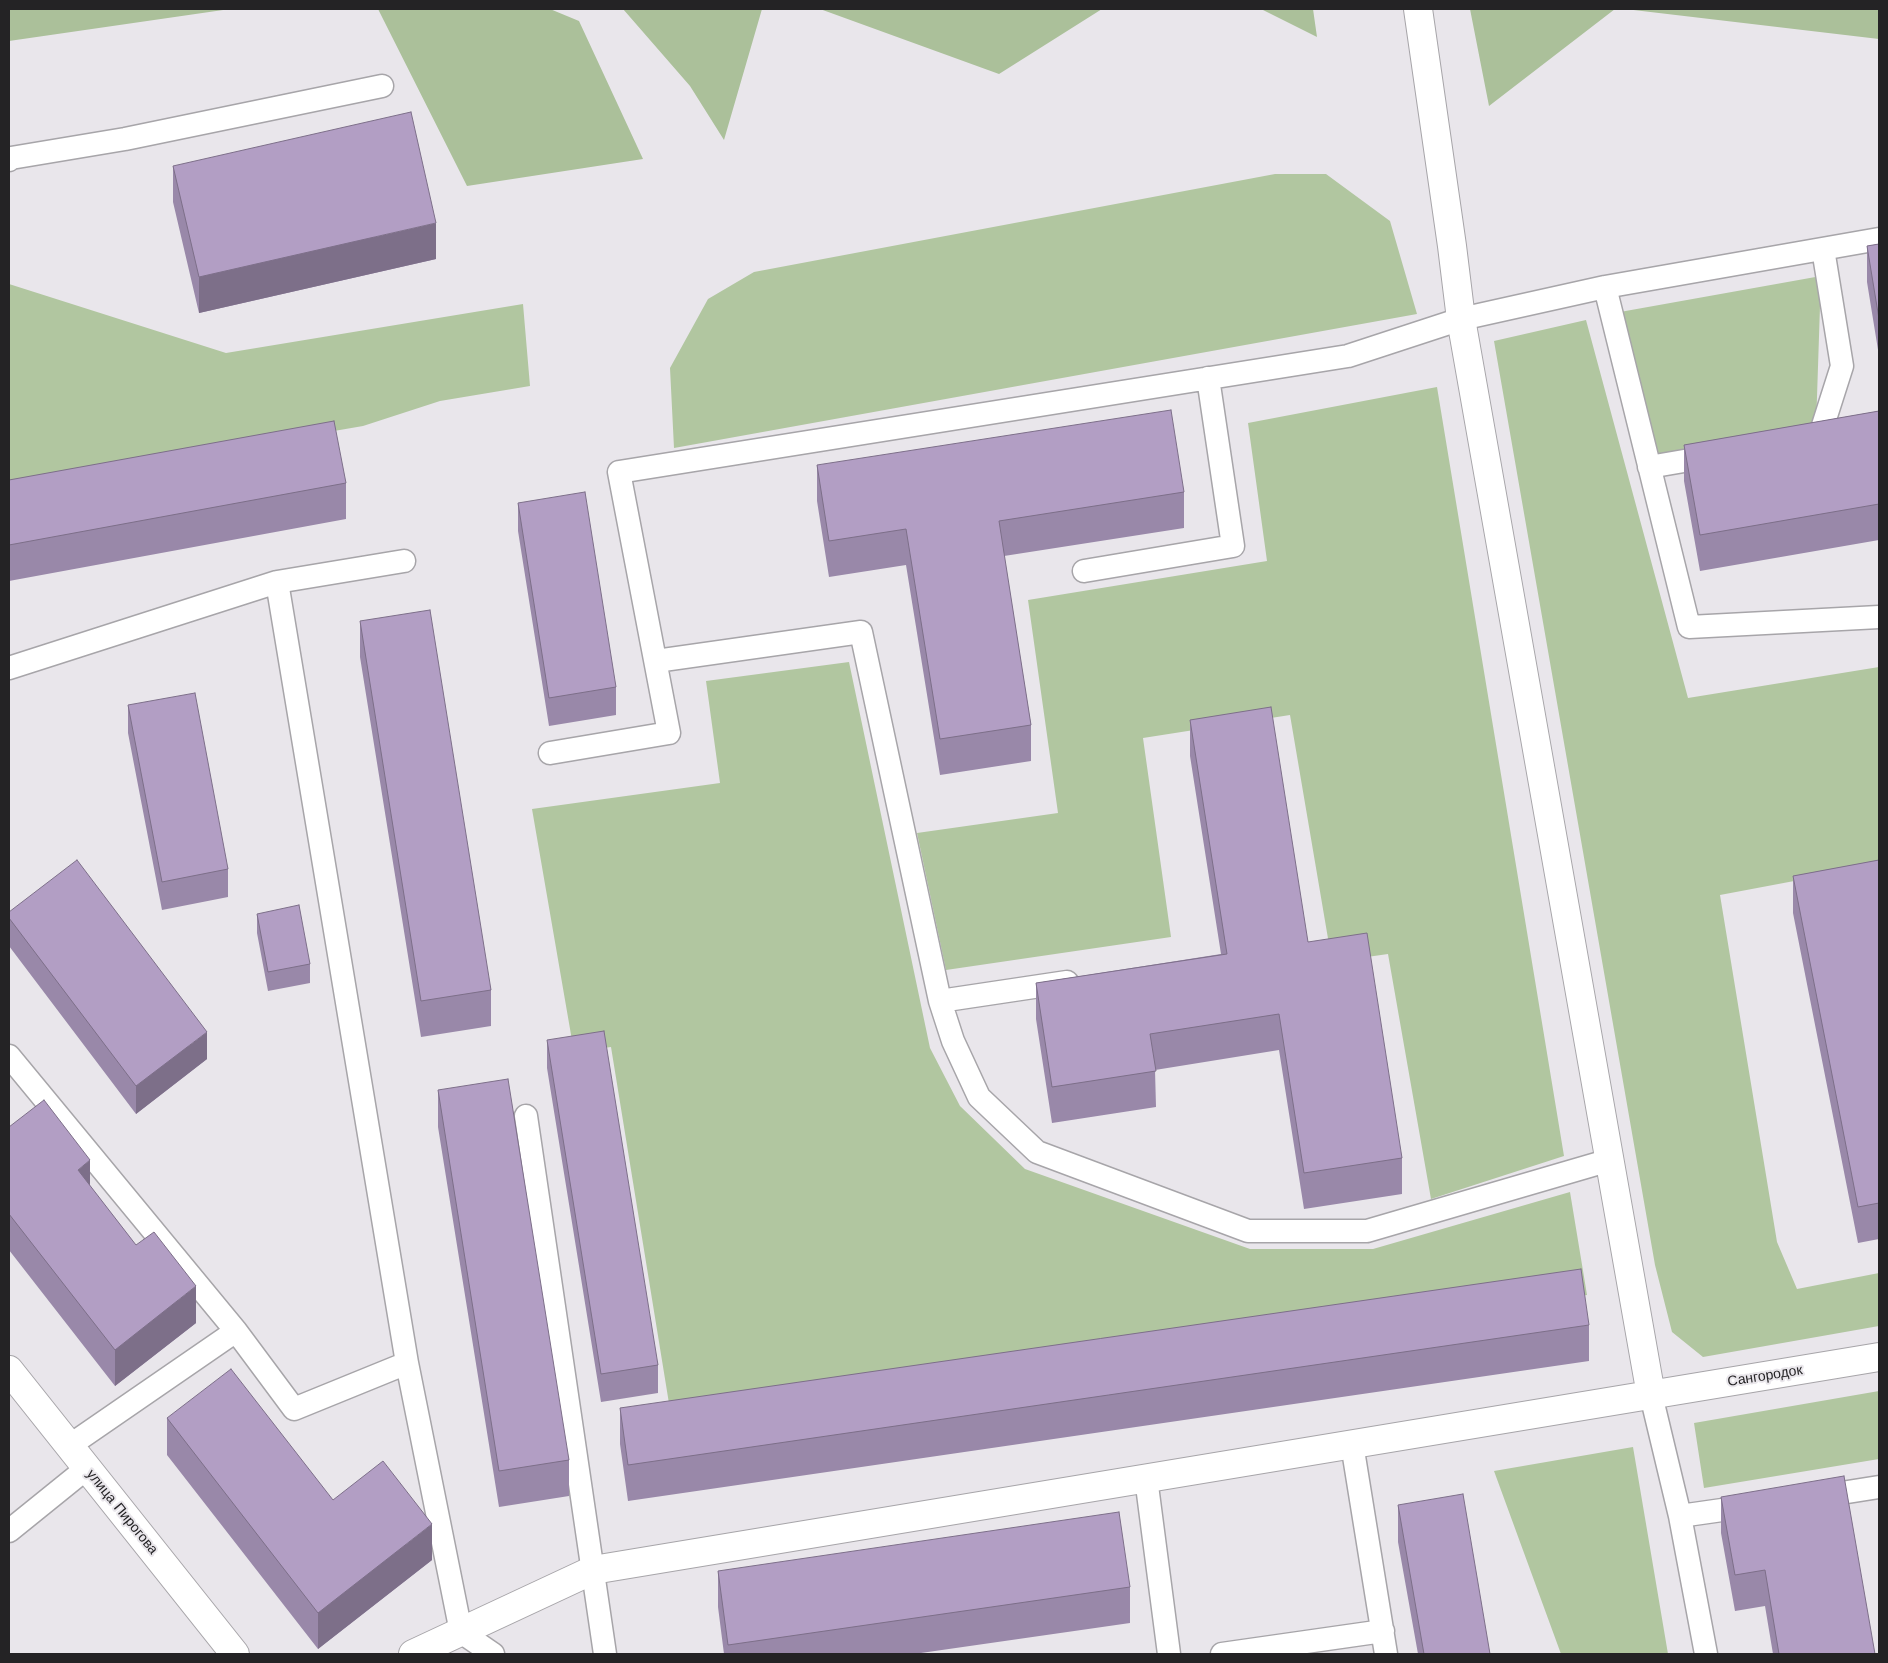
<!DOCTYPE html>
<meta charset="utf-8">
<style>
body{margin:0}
#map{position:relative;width:1888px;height:1663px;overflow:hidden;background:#e9e6eb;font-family:"Work Sans",sans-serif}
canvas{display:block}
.frame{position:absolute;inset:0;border:10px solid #242325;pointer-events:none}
</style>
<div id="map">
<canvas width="1888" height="1663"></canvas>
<div class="frame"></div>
</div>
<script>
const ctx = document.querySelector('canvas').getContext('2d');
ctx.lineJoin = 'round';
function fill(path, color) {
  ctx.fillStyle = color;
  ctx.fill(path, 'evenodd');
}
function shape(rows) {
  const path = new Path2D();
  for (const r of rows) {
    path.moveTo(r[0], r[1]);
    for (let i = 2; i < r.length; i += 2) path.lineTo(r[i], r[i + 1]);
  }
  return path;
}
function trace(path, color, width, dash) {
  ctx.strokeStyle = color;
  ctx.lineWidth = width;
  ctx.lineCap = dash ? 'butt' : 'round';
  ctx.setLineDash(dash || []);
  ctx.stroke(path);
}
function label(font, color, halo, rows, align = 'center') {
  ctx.font = font + ' "Work Sans",sans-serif';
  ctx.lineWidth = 4;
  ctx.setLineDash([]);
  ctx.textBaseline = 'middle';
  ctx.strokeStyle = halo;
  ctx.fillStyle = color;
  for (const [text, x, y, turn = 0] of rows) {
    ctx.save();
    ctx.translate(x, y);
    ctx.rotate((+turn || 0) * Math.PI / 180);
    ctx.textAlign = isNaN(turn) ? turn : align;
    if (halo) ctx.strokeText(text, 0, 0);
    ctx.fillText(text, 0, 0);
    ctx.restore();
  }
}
const green = shape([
 [1275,174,1326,174,1390,221,1417,314,674,448,670,368,708,299,754,272],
 [1821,276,1816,427,1652,456,1620,312],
 [9,284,226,353,523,304,530,386,440,401,363,426,9,487],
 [1586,320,1688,698,1879,667,1879,865,1720,895,1777,1242,1797,1289,1879,1273,1879,1326,1703,1357,1672,1332,1655,1265,1494,341],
 [1437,387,1564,1156,1431,1199,1388,954,1332,962,1290,715,1143,738,1171,937,946,970,917,833,1058,813,1028,600,1267,561,1248,423],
 [849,662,930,1048,960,1106,1025,1169,1250,1249,1373,1249,1570,1192,1587,1295,673,1428,611,1047,574,1052,532,809,720,783,706,681],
 [1879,1391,1879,1459,1704,1488,1694,1423],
 [1633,1447,1668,1654,1561,1654,1494,1471]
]);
const forest = shape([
 [9,9,230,9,9,41],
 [378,9,550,9,579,21,643,159,467,186],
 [623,9,762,9,724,140,690,86],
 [820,9,1102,9,999,74],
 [1261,9,1313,9,1317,37],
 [1470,9,1615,9,1489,106],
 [1625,9,1879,9,1879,39]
]);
const service = shape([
 [9,160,11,158,125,139,382,86],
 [1605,287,1689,627,1879,617],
 [1809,440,1819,438,1842,366,1823,249],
 [1649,467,1713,456],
 [1084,571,1233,546,1208,378],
 [277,582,407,1363,461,1632,493,1654],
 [656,661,861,632,940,1001,953,1041,979,1097,1037,1152,1248,1231,1367,1231,1610,1160],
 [9,668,277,582,404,561],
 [550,753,669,733,619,472,1348,356,1461,319,1605,287,1879,239],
 [940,1001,1067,982],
 [9,1056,236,1331,294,1409,407,1363],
 [526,1116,605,1654],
 [1651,1395,1680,1516,1706,1654],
 [1352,1444,1386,1654],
 [69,1446,236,1331],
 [1146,1478,1169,1654],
 [1816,1497,1879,1487],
 [1680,1516,1750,1506],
 [9,1531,87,1468],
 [1222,1654,1383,1631]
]);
const minor = shape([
 [1418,9,1452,246,1461,319,1651,1395],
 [413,1654,593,1570,1879,1357]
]);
const tertiary = shape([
 [9,1370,235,1654]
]);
const wall = shape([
 [173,166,436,259,199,313,173,202],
 [1879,244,1879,356,1867,282,1867,246],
 [1879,411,1879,540,1700,571,1684,481,1684,445],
 [817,465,1184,492,1184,528,1004,556,1031,725,1031,761,940,775,906,565,829,577,817,501],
 [9,480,346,483,346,519,9,581],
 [518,503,616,687,616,715,549,726,518,531],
 [360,621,491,990,491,1026,421,1037,360,657],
 [128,705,228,869,228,897,162,910,128,733],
 [1190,720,1308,942,1402,1158,1402,1194,1304,1209,1279,1050,1155,1070,1156,1107,1052,1123,1036,1019,1036,983,1221,954,1190,756],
 [1879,860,1879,1239,1858,1243,1793,913,1793,876],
 [9,912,207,1059,136,1114,9,946],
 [257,914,310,964,310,983,268,991,257,933],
 [547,1040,658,1365,658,1393,601,1402,547,1068],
 [438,1090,569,1460,569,1496,499,1507,438,1127],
 [9,1127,90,1186,196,1323,115,1386,9,1250],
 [1589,1325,1589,1361,628,1501,620,1444,620,1408],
 [167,1418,333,1500,432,1560,318,1649,167,1455],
 [1721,1497,1875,1654,1773,1654,1765,1606,1735,1611,1721,1533],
 [1398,1505,1490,1654,1418,1654,1398,1542],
 [718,1571,1130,1587,1130,1623,914,1654,724,1654,718,1607]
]);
const shadedWall = shape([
 [436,223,436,259,199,313,199,277],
 [207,1032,207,1059,136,1114,136,1086],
 [90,1160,90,1196,78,1170],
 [196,1286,196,1323,115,1386,115,1350],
 [432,1524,432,1560,318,1649,318,1613]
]);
const building = shape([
 [411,112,436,223,199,277,173,166,411,112],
 [1879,244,1879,319,1867,246,1879,244],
 [1171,410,1184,492,999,521,1031,725,940,739,906,529,829,541,817,465,1171,410],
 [1879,411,1879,504,1700,535,1684,445,1879,411],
 [334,421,346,483,9,545,9,480,334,421],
 [585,492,616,687,549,698,518,503,585,492],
 [430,610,491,990,421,1001,360,621,430,610],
 [195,693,228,869,162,882,128,705,195,693],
 [1271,707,1308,942,1367,933,1402,1158,1304,1173,1279,1014,1150,1034,1156,1071,1052,1087,1036,983,1227,954,1190,720,1271,707],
 [77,860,207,1032,136,1086,9,918,9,912,77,860],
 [1879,860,1879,1203,1858,1207,1793,876,1879,860],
 [299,905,310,964,268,972,257,914,299,905],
 [604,1031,658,1365,601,1374,547,1040,604,1031],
 [508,1079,569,1460,499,1471,438,1090,508,1079],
 [44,1100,90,1160,78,1170,136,1245,154,1232,196,1286,115,1350,9,1214,9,1127,44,1100],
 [1581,1269,1589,1325,628,1465,620,1408,1581,1269],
 [231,1369,333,1500,383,1461,432,1524,318,1613,167,1418,231,1369],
 [1844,1476,1875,1654,1779,1654,1765,1570,1735,1575,1721,1497,1844,1476],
 [1463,1494,1490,1654,1424,1654,1398,1505,1463,1494],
 [1119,1512,1130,1587,728,1645,718,1571,1119,1512]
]);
const streetNames = [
 ["Сангородок",1765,1376,-9],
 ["улица Пирогова",122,1512,51]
];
fill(green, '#b1c6a0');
fill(forest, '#abc09a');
trace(service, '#a7a5a9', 25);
trace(minor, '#a7a5a9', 30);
trace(tertiary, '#a7a5a9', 30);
trace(service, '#fff', 22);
trace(minor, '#fff', 28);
trace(tertiary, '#fff', 28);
fill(wall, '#9988a9');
fill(shadedWall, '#7d6f89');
fill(building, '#b29ec4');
trace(building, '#7d6f89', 1);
label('14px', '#242325', '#e9e6eb', streetNames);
</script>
